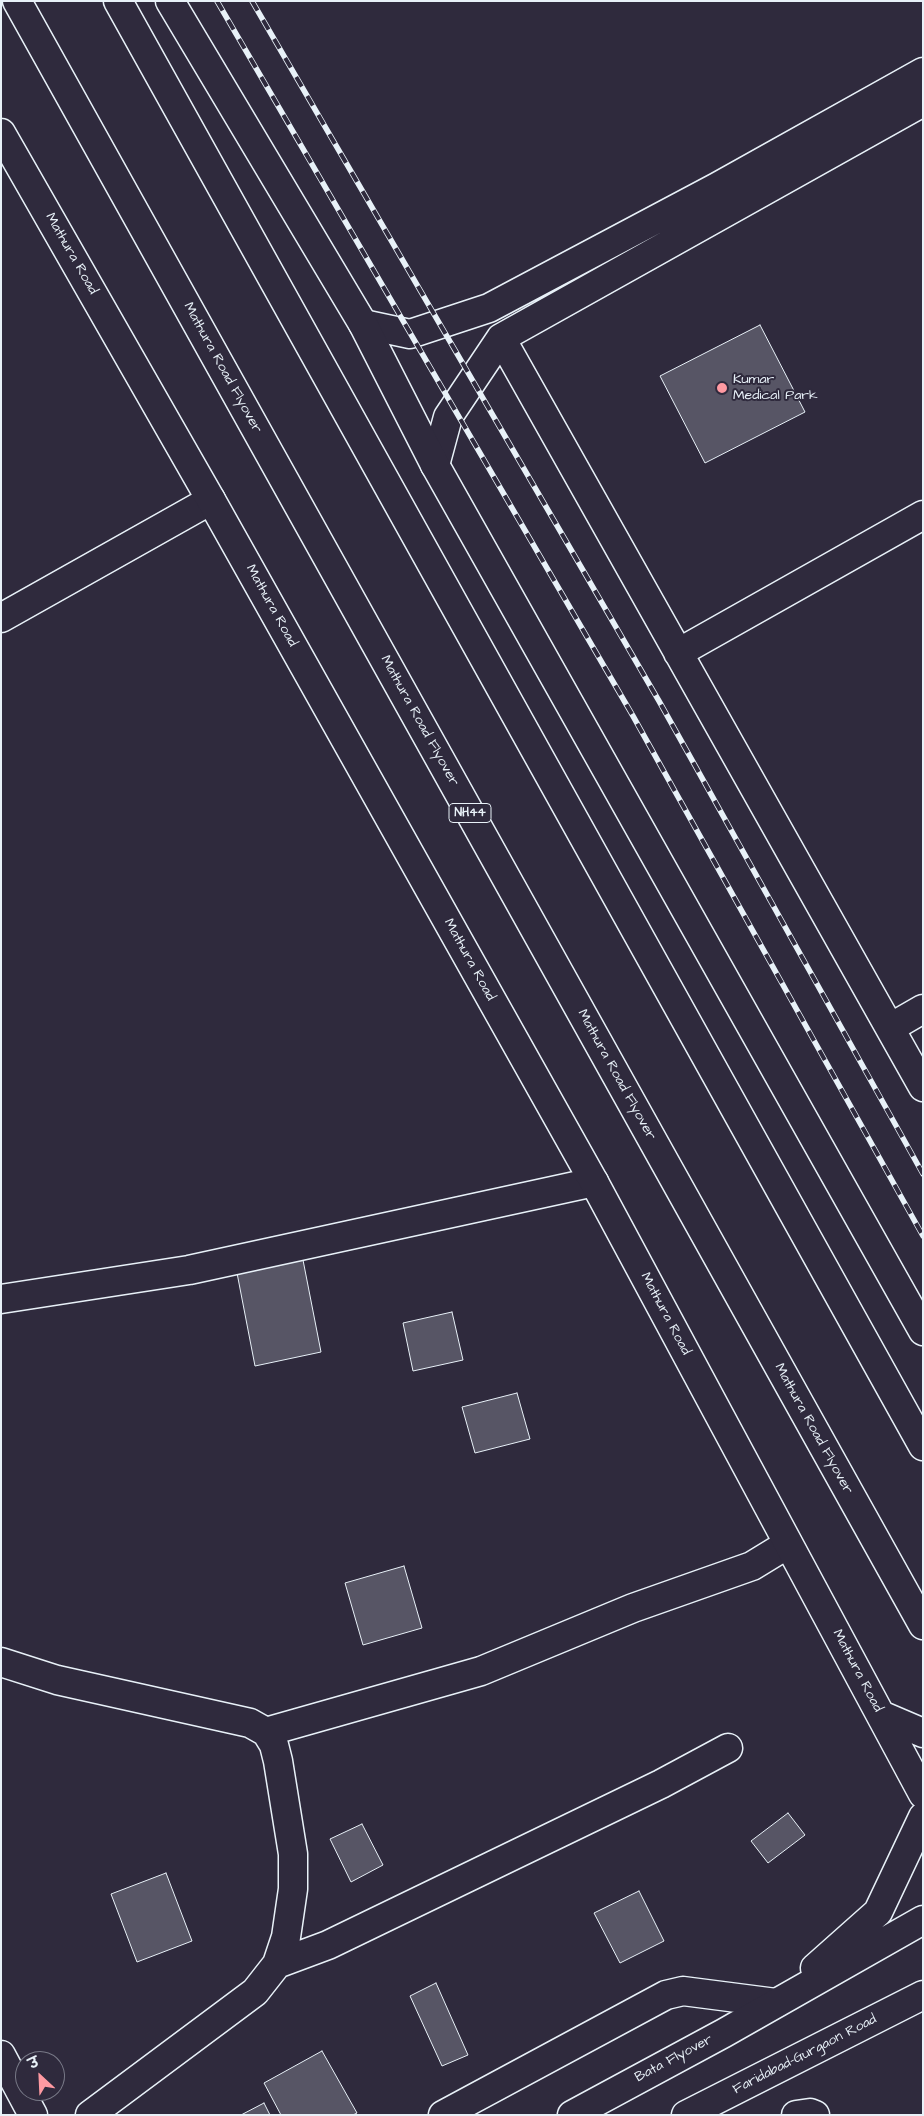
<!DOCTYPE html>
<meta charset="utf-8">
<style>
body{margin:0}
#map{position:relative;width:924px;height:2116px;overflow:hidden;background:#2f2a3d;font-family:"Architects Daughter","Playpen Sans Deva",sans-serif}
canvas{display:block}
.frame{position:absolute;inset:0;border:2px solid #e8f1f8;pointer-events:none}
.north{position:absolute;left:15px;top:2051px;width:50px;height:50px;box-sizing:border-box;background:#2f2a3d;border:1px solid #797a88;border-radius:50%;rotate:335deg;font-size:14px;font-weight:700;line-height:20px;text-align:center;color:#e8f1f8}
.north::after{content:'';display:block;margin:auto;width:18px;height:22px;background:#ff9aa2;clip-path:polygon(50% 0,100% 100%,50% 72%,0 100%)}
</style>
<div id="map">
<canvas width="924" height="2116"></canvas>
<div class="frame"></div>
<div class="north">उ</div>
</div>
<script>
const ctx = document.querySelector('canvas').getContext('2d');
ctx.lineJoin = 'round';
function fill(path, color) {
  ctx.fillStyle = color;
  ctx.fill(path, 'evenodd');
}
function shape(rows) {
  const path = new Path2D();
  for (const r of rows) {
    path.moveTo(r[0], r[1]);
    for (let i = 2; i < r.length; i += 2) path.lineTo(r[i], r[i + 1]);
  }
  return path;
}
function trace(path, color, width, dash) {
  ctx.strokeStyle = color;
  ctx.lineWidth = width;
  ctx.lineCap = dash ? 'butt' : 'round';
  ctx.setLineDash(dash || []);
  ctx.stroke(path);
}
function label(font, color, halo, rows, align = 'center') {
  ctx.font = font + ' "Architects Daughter",sans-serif';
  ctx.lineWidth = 4;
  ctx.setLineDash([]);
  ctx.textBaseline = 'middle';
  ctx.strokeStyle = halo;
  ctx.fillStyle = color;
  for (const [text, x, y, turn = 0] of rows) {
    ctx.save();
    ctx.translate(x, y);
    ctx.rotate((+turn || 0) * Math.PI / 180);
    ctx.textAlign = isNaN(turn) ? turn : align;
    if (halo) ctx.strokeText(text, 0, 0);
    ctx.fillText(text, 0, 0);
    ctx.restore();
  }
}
const building = shape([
 [760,325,805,412,705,463,660,376,760,325],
 [303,1260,321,1352,255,1366,237,1273,303,1260],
 [452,1312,463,1360,413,1371,403,1323,452,1312],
 [517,1393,530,1439,475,1453,462,1407,517,1393],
 [404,1566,422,1628,363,1645,345,1583,404,1566],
 [788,1813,805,1835,768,1863,751,1841,788,1813],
 [362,1824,383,1865,351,1882,330,1839,362,1824],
 [166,1873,192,1941,137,1962,111,1894,166,1873],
 [639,1891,664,1941,620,1963,594,1913,639,1891],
 [436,1983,468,2055,442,2066,410,1996,436,1983],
 [322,2051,357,2113,353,2115,281,2115,264,2083,322,2051],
 [264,2103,270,2115,241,2115,264,2103]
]);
const minor = shape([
 [363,324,410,334,489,308,717,187,923,72],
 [501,338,923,1087],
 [435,465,448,417,501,338,923,102],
 [1,618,211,500],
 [678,653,923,515],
 [890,1028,923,1009],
 [1,1299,189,1270,594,1182],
 [1,1662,57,1680,250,1723,266,1732,274,1745,278,1761,293,1854,293,1889,286,1937,277,1964,255,1992,90,2115],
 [266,1732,481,1671,633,1608,752,1566,788,1544],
 [277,1964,328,1945,661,1784,728,1748],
 [1,2055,33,2115],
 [443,2115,666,1995,683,1991,776,2003],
 [796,2115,810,2113,815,2115]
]);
const major = shape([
 [170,1,363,324,435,465,923,1331],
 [1,133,211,500,594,1182,923,1794],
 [881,1715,923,1733],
 [815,1968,878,1912,923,1817],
 [572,2115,724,2033,923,1920],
 [686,2115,923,1995]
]);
const highway = shape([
 [17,1,923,1625],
 [118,1,923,1446]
]);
const rail = shape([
 [217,1,633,716,923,1236],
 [252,1,659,701,923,1174]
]);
const markers = [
 [722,388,6,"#ff9aa2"]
];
const shields = [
 [470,813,42]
];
const shieldNames = [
 ["NH44",470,813]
];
const streetNames = [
 ["Mathura Road",71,254,60],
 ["Mathura Road Flyover",222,368,61],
 ["Mathura Road",271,606,61],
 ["Mathura Road Flyover",419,721,61],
 ["Mathura Road",469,960,61],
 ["Mathura Road Flyover",616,1075,61],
 ["Mathura Road",665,1314,62],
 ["Mathura Road Flyover",813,1429,61],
 ["Mathura Road",857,1671,62],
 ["Faridabad-Gurgaon Road",805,2055,-27],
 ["Bata Flyover",674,2059,-28]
];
const poiNames = [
 ["Kumar",733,380],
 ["Medical Park",733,396]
];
fill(building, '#575565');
trace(building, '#e8f1f8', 1);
trace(minor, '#e8f1f8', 31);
trace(major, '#e8f1f8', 31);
trace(highway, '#e8f1f8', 31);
trace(minor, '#2f2a3d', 28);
trace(major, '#2f2a3d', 28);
trace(highway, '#2f2a3d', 28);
trace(rail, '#e8f1f8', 5.5);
trace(rail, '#2f2a3d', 4, [11]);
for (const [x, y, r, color] of markers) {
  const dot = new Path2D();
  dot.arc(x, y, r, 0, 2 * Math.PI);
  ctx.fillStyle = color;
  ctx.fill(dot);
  trace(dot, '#2f2a3d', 2);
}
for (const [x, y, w] of shields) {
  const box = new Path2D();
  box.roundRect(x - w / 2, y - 9.5, w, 19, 4);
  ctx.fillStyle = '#2f2a3d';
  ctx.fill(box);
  trace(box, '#e8f1f8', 1);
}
label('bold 12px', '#e8f1f8', null, shieldNames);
label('14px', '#e8f1f8', '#2f2a3d', streetNames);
label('14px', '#e8f1f8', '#2f2a3d', poiNames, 'left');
</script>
